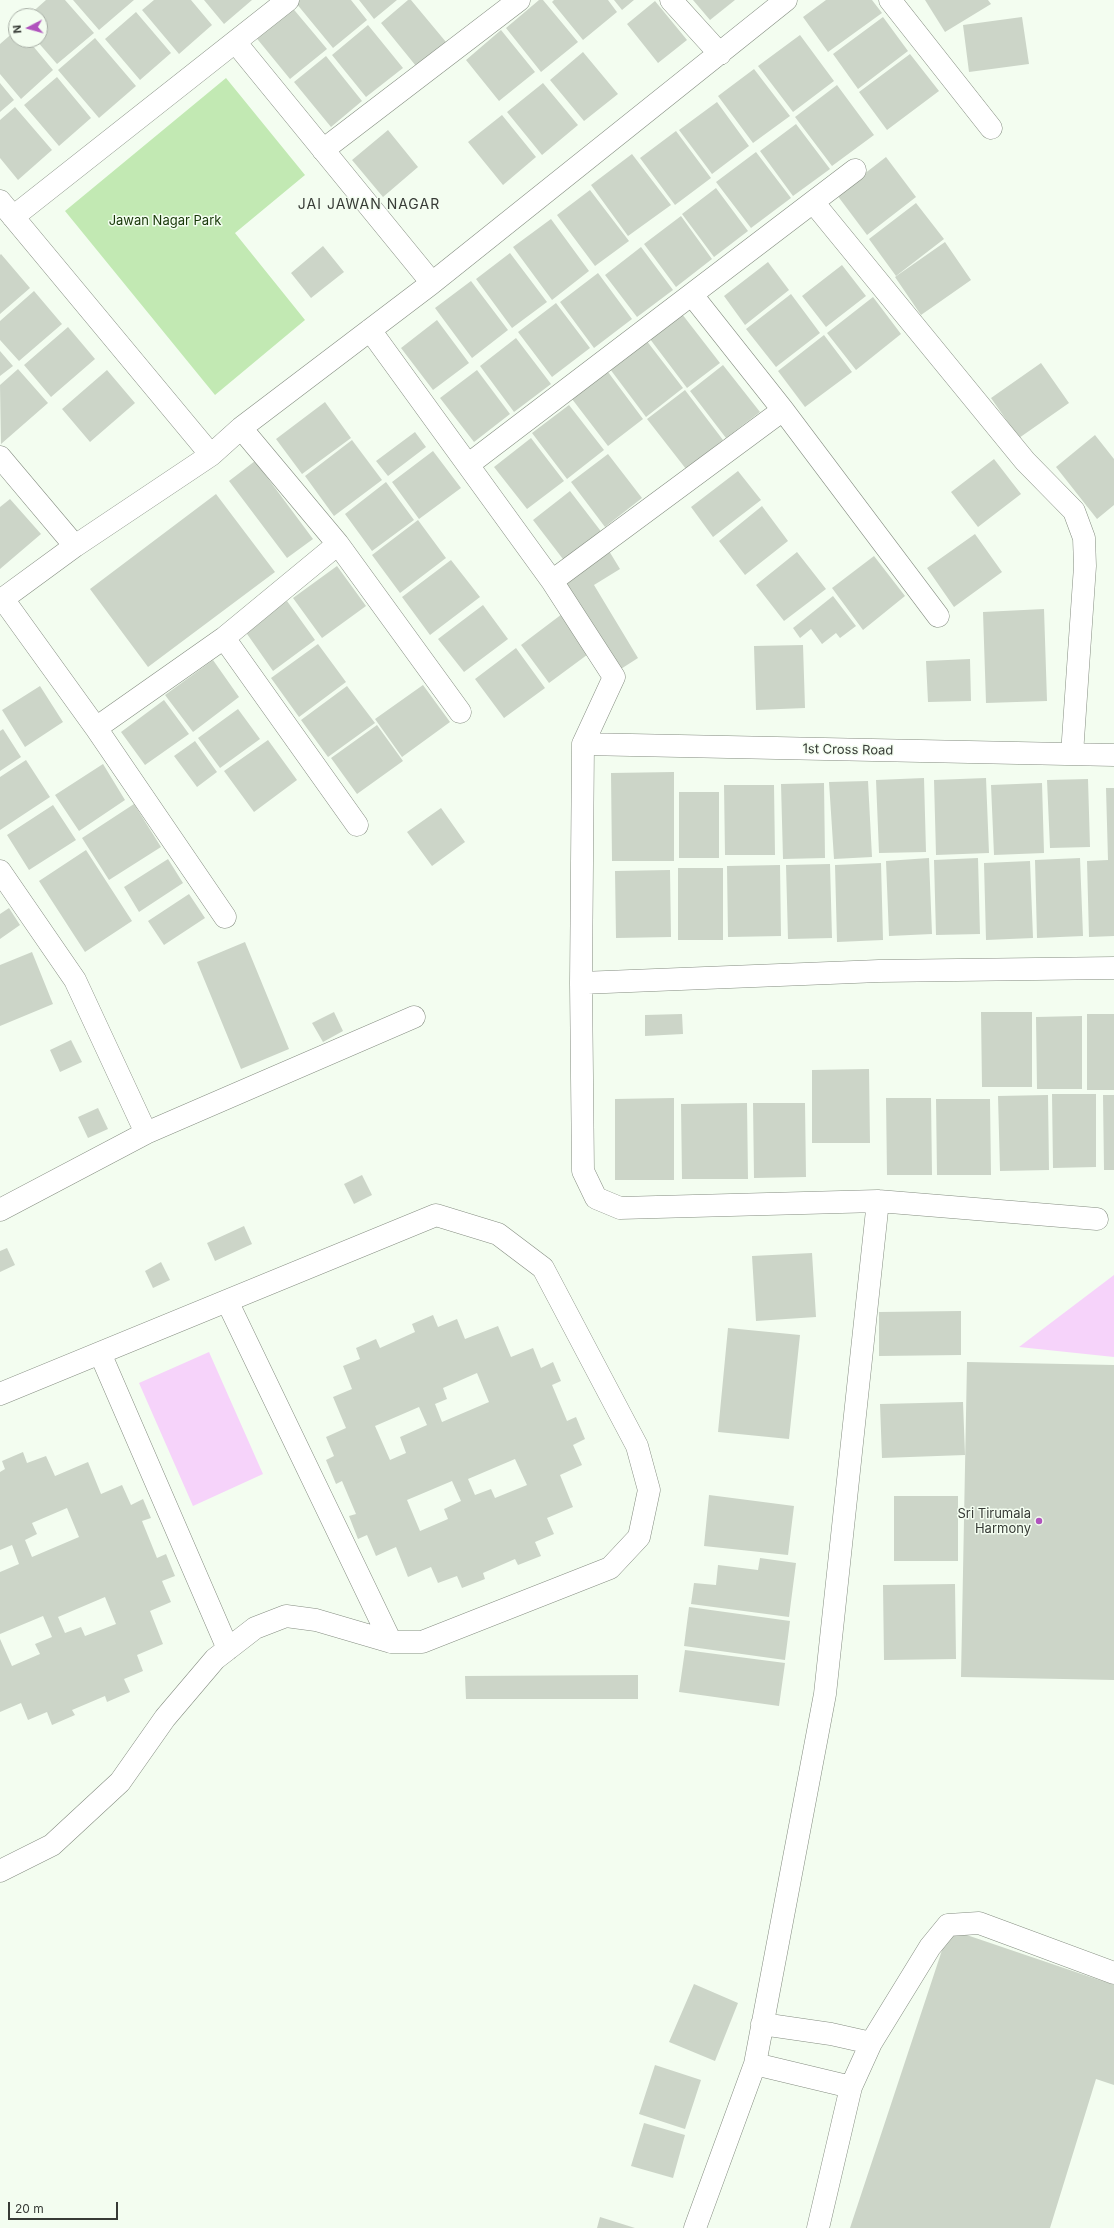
<!DOCTYPE html>
<style>
body{margin:0}
#map{position:relative;width:1114px;height:2228px;overflow:hidden;background:#f3fdf0;font-family:Inter,sans-serif}
canvas{display:block}
.north{position:absolute;left:8px;top:8px;width:40px;height:40px;box-sizing:border-box;background:#f3fdf0;border:1px solid #a8afa6;border-radius:50%;rotate:264deg;font-size:11px;font-weight:700;line-height:16px;text-align:center;color:#373b36}
.north::after{content:'';display:block;margin:auto;width:14px;height:18px;background:#b053bd;clip-path:polygon(50% 0,100% 100%,50% 72%,0 100%)}
.scale{position:absolute;left:8px;top:2202px;width:110px;height:18px;box-sizing:border-box;border:2px solid #373b36;border-top:0;padding-left:5px;font-size:12px;line-height:14px;white-space:nowrap;color:#373b36;-webkit-text-stroke:3px #f3fdf0;paint-order:stroke}
</style>
<div id="map">
<canvas width="1114" height="2228"></canvas>
<div class="north">N</div>
<div class="scale">20 m</div>
</div>
<script>
const ctx = document.querySelector('canvas').getContext('2d');
ctx.lineJoin = 'round';
function fill(path, color) {
  ctx.fillStyle = color;
  ctx.fill(path, 'evenodd');
}
function shape(rows) {
  const path = new Path2D();
  for (const r of rows) {
    path.moveTo(r[0], r[1]);
    for (let i = 2; i < r.length; i += 2) path.lineTo(r[i], r[i + 1]);
  }
  return path;
}
function trace(path, color, width, dash) {
  ctx.strokeStyle = color;
  ctx.lineWidth = width;
  ctx.lineCap = dash ? 'butt' : 'round';
  ctx.setLineDash(dash || []);
  ctx.stroke(path);
}
function label(font, color, halo, rows, align = 'center') {
  ctx.font = font + ' Inter,sans-serif';
  ctx.lineWidth = 3;
  ctx.setLineDash([]);
  ctx.textBaseline = 'middle';
  ctx.strokeStyle = halo;
  ctx.fillStyle = color;
  for (const [text, x, y, turn = 0] of rows) {
    ctx.save();
    ctx.translate(x, y);
    ctx.rotate((+turn || 0) * Math.PI / 180);
    ctx.textAlign = isNaN(turn) ? turn : align;
    if (halo) ctx.strokeText(text, 0, 0);
    ctx.fillText(text, 0, 0);
    ctx.restore();
  }
}
const green = shape([
 [226,78,305,175,235,233,305,320,215,395,65,211]
]);
const water = shape([
 [1114,1275,1114,1357,1019,1347],
 [209,1352,263,1474,193,1506,139,1383]
]);
const building = shape([
 [46,0,65,0,94,33,57,64,36,40,40,40,40,16,28,16],
 [73,0,134,0,99,30],
 [154,0,191,0,212,25,179,54,142,10],
 [204,0,252,0,224,24],
 [300,0,351,0,367,20,333,48,296,3],
 [359,0,397,0,374,19],
 [408,0,411,0,446,42,416,66,381,23],
 [539,0,543,0,578,42,541,72,506,28],
 [554,0,608,0,617,12,583,40,552,2],
 [614,0,634,0,622,10],
 [693,0,735,0,710,20],
 [826,0,872,0,882,13,828,52,803,17],
 [925,0,988,0,991,4,945,32],
 [655,1,687,40,658,63,627,24],
 [290,5,327,49,290,79,254,35],
 [136,12,171,53,140,80,105,39],
 [883,17,908,51,858,89,833,54],
 [1022,17,1029,64,969,72,963,25],
 [368,25,403,68,366,97,332,55],
 [16,30,16,40,28,40,53,70,21,99,0,74,0,44],
 [501,30,535,72,499,101,466,60],
 [800,35,834,81,793,112,758,66],
 [95,38,136,86,99,118,58,70],
 [583,52,618,94,584,121,550,80],
 [910,54,939,91,887,130,859,92],
 [326,56,362,101,331,127,294,82],
 [754,69,790,116,753,143,718,96],
 [57,77,91,118,59,146,24,105],
 [0,83,14,100,0,112],
 [543,83,578,125,542,155,507,112],
 [837,85,874,135,832,166,795,117],
 [717,102,749,146,712,174,679,130],
 [15,107,52,150,18,180,0,158,0,120],
 [502,115,536,157,503,185,468,142],
 [796,124,830,169,793,196,760,151],
 [388,130,418,167,383,197,352,160],
 [676,131,711,178,675,205,640,158],
 [756,152,791,198,751,228,716,182],
 [632,154,671,205,628,236,591,185],
 [886,157,916,197,867,235,837,195],
 [716,188,748,231,714,257,682,214],
 [590,190,629,241,595,266,557,215],
 [916,203,944,239,896,276,869,239],
 [681,216,712,259,676,287,644,244],
 [551,219,589,271,552,300,513,247],
 [945,242,971,280,921,315,895,277],
 [323,246,344,272,311,298,291,273],
 [641,247,673,290,637,317,605,275],
 [510,253,547,302,512,328,476,279],
 [1,254,30,288,0,314,0,255],
 [768,262,789,290,745,325,724,296],
 [842,265,866,296,826,327,802,296],
 [598,273,632,319,594,348,560,302],
 [471,281,508,330,472,358,435,308],
 [34,291,62,324,19,361,0,340,0,321],
 [791,294,820,333,776,367,746,329],
 [873,297,901,334,856,370,827,333],
 [556,303,590,348,552,377,518,332],
 [682,314,720,363,687,388,650,339],
 [437,320,469,363,433,390,401,348],
 [68,327,95,359,51,397,24,365],
 [824,335,852,372,805,407,778,371],
 [516,338,551,384,514,412,480,366],
 [646,340,683,388,646,417,610,369],
 [0,351,13,366,0,376],
 [1041,363,1069,403,1019,438,991,398],
 [723,365,760,412,726,438,690,391],
 [18,369,48,403,1,444,0,385],
 [107,370,135,403,90,442,62,409],
 [477,370,510,414,474,442,440,398],
 [608,372,643,419,608,446,572,399],
 [685,390,723,440,686,469,647,419],
 [325,402,351,438,302,474,276,439],
 [569,405,604,450,567,479,532,433],
 [415,432,426,447,388,476,376,461],
 [1095,435,1114,459,1114,505,1097,519,1056,467],
 [531,438,564,481,527,509,494,467],
 [352,440,382,480,334,516,305,476],
 [433,451,461,488,419,519,392,482],
 [608,454,642,498,605,527,571,482],
 [994,459,1021,494,978,527,951,492],
 [255,461,313,539,287,558,229,481],
 [738,471,761,500,713,537,691,507],
 [386,482,414,520,372,551,345,514],
 [570,491,603,534,566,563,533,520],
 [216,494,275,572,148,667,90,589],
 [10,499,41,534,0,569,0,507],
 [762,506,788,541,745,575,719,541],
 [418,520,446,558,400,593,372,555],
 [975,534,1002,572,954,607,927,568],
 [606,546,620,569,594,585,638,658,613,674,557,583],
 [797,552,826,589,784,621,756,585],
 [874,556,905,596,863,630,832,588],
 [451,560,480,597,430,635,402,597],
 [337,566,366,606,322,638,293,598],
 [833,596,856,626,840,638,836,633,822,644,811,629,800,638,793,628],
 [287,601,315,640,273,671,245,631],
 [483,605,508,639,464,672,438,639],
 [1044,609,1047,701,986,703,983,612],
 [566,611,595,649,549,683,521,645],
 [318,644,346,682,299,717,271,678],
 [803,645,805,708,756,710,754,646],
 [516,648,545,688,504,718,475,679],
 [970,659,971,701,928,702,926,661],
 [213,660,239,697,193,732,165,695],
 [423,685,450,722,402,757,375,719],
 [40,686,63,722,25,747,2,710],
 [347,686,375,723,328,757,301,720],
 [164,700,189,734,145,765,121,732],
 [238,709,260,739,220,768,198,738],
 [377,725,403,761,357,794,331,758],
 [3,729,21,757,0,771,0,731],
 [268,740,297,780,254,812,224,771],
 [195,741,217,772,197,787,174,756],
 [26,760,50,797,0,830,0,777],
 [103,764,125,800,79,831,55,795],
 [674,772,674,861,612,861,611,773],
 [924,778,926,852,879,853,876,780],
 [986,778,989,853,936,855,934,780],
 [1088,779,1090,847,1050,848,1047,780],
 [868,781,872,857,834,859,829,782],
 [824,783,825,858,783,859,781,784],
 [1042,783,1044,853,994,855,991,785],
 [724,785,774,785,775,855,725,855],
 [1106,788,1114,788,1114,936,1089,937,1087,861,1108,860],
 [679,792,719,792,719,858,679,858],
 [134,804,161,847,109,880,82,838],
 [53,805,76,840,29,870,7,835],
 [441,808,465,842,432,866,407,832],
 [86,850,132,921,85,952,39,881],
 [929,858,932,934,889,936,886,861],
 [978,858,980,934,936,935,934,860],
 [1080,858,1083,936,1037,938,1035,860],
 [168,859,183,883,139,912,124,887],
 [1030,861,1033,938,986,940,984,863],
 [881,863,883,940,837,942,835,865],
 [830,864,832,938,788,939,786,865],
 [780,865,781,936,728,937,727,866],
 [678,868,723,868,723,940,678,940],
 [670,870,671,937,616,938,615,871],
 [189,894,205,918,164,945,148,921],
 [9,908,20,925,0,939,0,914],
 [245,942,289,1049,241,1069,197,962],
 [32,952,53,1004,0,1026,0,965],
 [334,1012,343,1031,323,1042,312,1023],
 [981,1012,1032,1012,1032,1087,982,1087],
 [682,1014,683,1034,645,1036,645,1015],
 [1087,1014,1114,1014,1114,1090,1087,1090],
 [1082,1016,1082,1089,1037,1089,1036,1017],
 [71,1040,82,1062,60,1072,50,1050],
 [869,1069,870,1143,812,1143,812,1070],
 [1052,1094,1096,1094,1096,1167,1053,1168],
 [1048,1095,1049,1170,1000,1171,998,1096],
 [1103,1095,1114,1095,1114,1170,1104,1170],
 [674,1098,674,1180,615,1180,615,1099],
 [886,1098,931,1098,932,1175,887,1175],
 [936,1099,990,1099,991,1175,937,1175],
 [747,1103,748,1179,682,1179,681,1104],
 [753,1103,805,1103,806,1177,754,1178],
 [98,1108,108,1129,88,1138,78,1117],
 [362,1175,372,1195,354,1204,344,1184],
 [244,1226,252,1244,215,1261,207,1243],
 [7,1248,15,1265,0,1272,0,1251],
 [812,1253,816,1317,756,1321,752,1256],
 [161,1262,170,1280,153,1288,145,1271],
 [961,1311,961,1355,879,1356,879,1312],
 [433,1315,438,1327,457,1319,465,1339,498,1326,511,1357,533,1348,541,1368,553,1362,561,1381,552,1385,567,1421,576,1417,585,1439,573,1445,582,1465,560,1475,573,1507,547,1518,554,1534,535,1542,541,1556,518,1565,515,1559,483,1573,485,1579,462,1588,457,1576,438,1583,431,1567,408,1577,396,1547,376,1556,367,1535,358,1539,349,1516,356,1514,342,1481,336,1484,326,1460,334,1456,326,1437,346,1428,333,1397,352,1389,343,1366,360,1359,356,1348,376,1339,380,1348,415,1332,412,1324],
 [477,1373,489,1402,442,1422,435,1404,447,1399,443,1388],
 [419,1407,427,1425,400,1437,406,1453,390,1460,375,1426],
 [515,1459,527,1485,495,1498,491,1489,475,1495,468,1479],
 [452,1481,461,1501,444,1509,448,1519,420,1531,407,1500],
 [728,1328,800,1335,789,1439,718,1432],
 [967,1362,1114,1365,1114,1680,961,1677],
 [963,1402,965,1455,882,1458,880,1404],
 [23,1452,27,1463,46,1456,55,1476,88,1462,101,1494,122,1485,131,1505,143,1499,151,1518,142,1521,157,1558,166,1554,175,1576,162,1581,171,1602,150,1611,163,1644,137,1655,143,1671,124,1679,130,1692,107,1702,105,1696,72,1710,75,1715,52,1725,47,1712,28,1720,21,1703,0,1712,0,1639,12,1666,40,1654,35,1644,52,1637,43,1616,0,1634,0,1572,19,1564,12,1545,0,1550,0,1472,5,1469,2,1461],
 [67,1508,79,1537,32,1557,25,1540,37,1534,32,1523],
 [105,1597,116,1624,85,1636,81,1627,65,1633,58,1617],
 [709,1495,794,1506,788,1555,704,1546],
 [894,1496,958,1496,958,1561,894,1561],
 [760,1558,796,1563,789,1617,691,1604,694,1583,716,1585,718,1565,758,1570],
 [955,1584,956,1659,884,1660,883,1585],
 [689,1607,790,1621,785,1660,684,1646],
 [685,1650,785,1663,779,1706,679,1692],
 [638,1675,638,1699,466,1699,465,1676],
 [949,1929,1114,1985,1114,2085,1096,2079,1050,2228,850,2228],
 [694,1984,738,2003,715,2061,669,2042],
 [655,2065,701,2080,685,2129,639,2114],
 [644,2123,685,2135,673,2178,631,2166],
 [600,2217,635,2228,597,2228]
]);
const minor = shape([
 [671,0,720,54],
 [890,0,991,128],
 [236,43,432,283],
 [323,150,519,0],
 [0,201,211,455],
 [813,202,1025,461,1074,511,1084,538,1085,566,1072,754],
 [13,217,288,0],
 [692,295,783,410],
 [370,330,552,581,614,677,583,744,581,983,583,1171,596,1198,620,1208,878,1201,1097,1219],
 [241,428,338,544,460,712],
 [0,457,75,546],
 [469,464,855,170],
 [338,544,224,638,357,825],
 [552,581,783,410,938,616],
 [3,599,96,728,225,917],
 [0,601,75,546,211,455,241,428,432,283,786,0],
 [96,728,224,638],
 [583,744,1114,755],
 [0,871,75,980,146,1133],
 [581,983,879,971,1114,968],
 [0,1210,146,1133,414,1017],
 [227,1301,391,1642],
 [100,1353,228,1649],
 [0,1394,436,1215,498,1234,543,1268,637,1446,649,1490,639,1537,610,1568,422,1642,391,1642,316,1620,286,1616,255,1628,215,1659,165,1718,120,1782,52,1845,0,1871],
 [762,2024,831,2034,871,2043,930,1947,948,1925,979,1923,1114,1973],
 [755,2064,851,2087,818,2228],
 [851,2087,871,2043],
 [695,2228,755,2064,825,1694,878,1201]
]);
const markers = [
 [1039,1521,4,"#b053bd"]
];
const parkNames = [
 ["Jawan Nagar Park",165,221]
];
const streetNames = [
 ["1st Cross Road",848,750,1]
];
const poiNames = [
 ["Sri Tirumala",1031,1514],
 ["Harmony",1031,1529]
];
const neighbourhoodNames = [
 ["JAI JAWAN NAGAR",369,205]
];
fill(green, '#c2e9b3');
fill(water, '#f6d3fa');
fill(building, '#ccd5c8');
trace(minor, '#858d81', 23);
trace(minor, '#fff', 22);
for (const [x, y, r, color] of markers) {
  const dot = new Path2D();
  dot.arc(x, y, r, 0, 2 * Math.PI);
  ctx.fillStyle = color;
  ctx.fill(dot);
  trace(dot, '#f3fdf0', 1.5);
}
label('13px', '#173707', '#f3fdf0', parkNames);
label('13px', '#373b36', '#f3fdf0', streetNames);
label('13px', '#373b36', '#f3fdf0', poiNames, 'right');
ctx.letterSpacing = '1px';
label('14px', '#373b36', '#f3fdf0', neighbourhoodNames);
ctx.letterSpacing = '0px';
</script>
